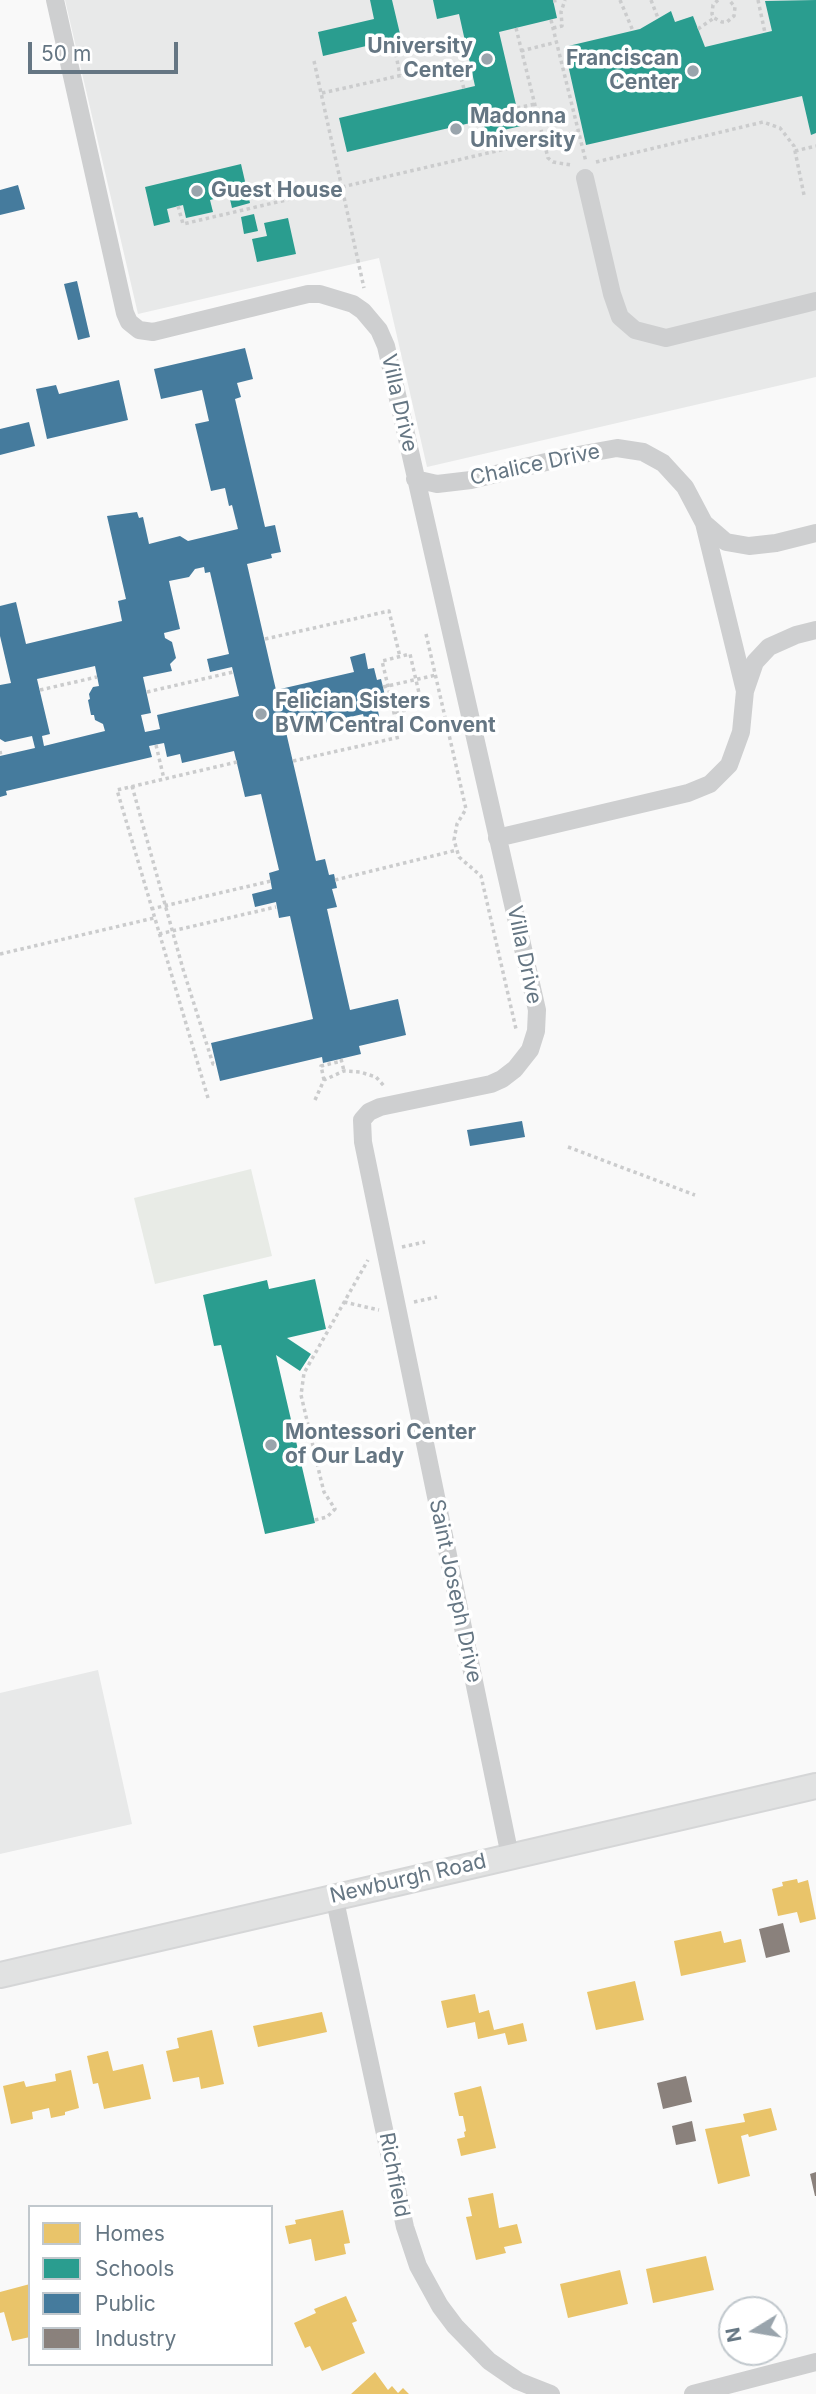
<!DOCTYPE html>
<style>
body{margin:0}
#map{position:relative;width:816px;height:2394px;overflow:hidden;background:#f9f9f9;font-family:Inter,sans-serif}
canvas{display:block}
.legend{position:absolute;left:28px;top:2205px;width:245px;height:161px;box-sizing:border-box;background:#fff;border:2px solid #c1c8cd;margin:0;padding:9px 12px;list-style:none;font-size:21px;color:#657683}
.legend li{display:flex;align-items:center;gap:14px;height:35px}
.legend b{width:35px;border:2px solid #c1c8cd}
.north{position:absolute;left:718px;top:2296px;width:70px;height:70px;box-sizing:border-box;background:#fff;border:2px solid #c1c8cd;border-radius:50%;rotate:259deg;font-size:19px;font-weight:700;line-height:28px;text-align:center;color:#657683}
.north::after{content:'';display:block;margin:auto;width:24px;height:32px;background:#99a4ac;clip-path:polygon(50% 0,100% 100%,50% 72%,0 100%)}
.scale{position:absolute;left:28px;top:42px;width:150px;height:32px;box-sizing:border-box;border:4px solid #657683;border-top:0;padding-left:9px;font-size:21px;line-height:24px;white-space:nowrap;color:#657683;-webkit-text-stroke:5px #fff;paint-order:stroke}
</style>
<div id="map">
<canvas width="816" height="2394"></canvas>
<ul class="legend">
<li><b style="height:19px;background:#e9c46a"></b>Homes</li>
<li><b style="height:19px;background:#2a9d8f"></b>Schools</li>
<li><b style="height:19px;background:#457b9d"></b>Public</li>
<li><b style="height:19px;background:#8a817c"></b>Industry</li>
</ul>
<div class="north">N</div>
<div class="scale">50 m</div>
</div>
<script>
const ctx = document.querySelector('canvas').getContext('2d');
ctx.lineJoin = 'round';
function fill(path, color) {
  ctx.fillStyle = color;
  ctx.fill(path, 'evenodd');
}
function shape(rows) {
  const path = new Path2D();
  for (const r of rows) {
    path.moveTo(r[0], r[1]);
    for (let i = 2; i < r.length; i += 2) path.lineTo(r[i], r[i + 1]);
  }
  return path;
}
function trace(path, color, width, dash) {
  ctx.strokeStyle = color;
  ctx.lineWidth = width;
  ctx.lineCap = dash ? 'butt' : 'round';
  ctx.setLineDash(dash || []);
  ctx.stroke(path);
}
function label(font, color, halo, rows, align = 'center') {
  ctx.font = font + ' Inter,sans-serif';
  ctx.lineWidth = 7;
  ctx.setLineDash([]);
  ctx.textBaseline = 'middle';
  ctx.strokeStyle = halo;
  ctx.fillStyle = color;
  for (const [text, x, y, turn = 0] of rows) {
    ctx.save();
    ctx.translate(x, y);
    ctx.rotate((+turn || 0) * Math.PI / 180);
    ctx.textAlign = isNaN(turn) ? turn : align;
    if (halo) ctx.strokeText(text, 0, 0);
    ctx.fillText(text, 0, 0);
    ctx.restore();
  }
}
const built = shape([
 [65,0,816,0,816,377,427,467,379,258,138,314],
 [98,1670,132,1824,0,1854,0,1693]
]);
const green = shape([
 [251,1169,272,1256,155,1284,134,1198]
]);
const homes = shape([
 [797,1879,798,1883,808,1880,816,1919,800,1923,797,1912,778,1916,772,1889,783,1886,782,1882],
 [721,1931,724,1943,741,1939,746,1962,681,1976,674,1941],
 [635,1981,644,2020,596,2030,587,1992],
 [475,1994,479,2013,489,2010,494,2030,523,2023,527,2041,508,2045,505,2033,478,2039,475,2022,447,2028,441,2001],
 [322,2012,327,2032,258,2047,253,2026],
 [212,2030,224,2084,201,2089,199,2077,173,2082,166,2051,179,2048,177,2038],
 [108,2051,113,2071,143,2064,151,2099,104,2109,98,2083,93,2084,87,2056],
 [71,2070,79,2108,65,2112,65,2115,51,2118,49,2108,32,2112,33,2119,11,2124,3,2086,24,2081,26,2087,56,2081,55,2074],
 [481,2086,496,2148,461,2156,457,2139,465,2137,464,2132,466,2131,463,2116,459,2116,454,2093],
 [771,2108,777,2130,749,2137,748,2134,741,2136,750,2176,718,2184,705,2129,745,2122,743,2114],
 [493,2193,499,2228,517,2224,522,2243,504,2247,506,2253,476,2260,466,2217,472,2216,468,2198],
 [343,2210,350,2243,344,2244,346,2254,315,2261,311,2239,289,2244,285,2226,296,2224,295,2220],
 [706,2256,714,2290,653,2303,646,2269],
 [620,2270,628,2304,568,2318,560,2284],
 [30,2284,30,2337,12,2341,4,2312,0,2313,0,2292],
 [346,2296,357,2321,352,2323,365,2353,322,2371,310,2346,305,2348,294,2323,316,2313,314,2309],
 [375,2372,388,2390,392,2386,398,2393,403,2388,409,2394,351,2394]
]);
const schools = shape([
 [370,0,392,0,401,38,323,56,318,32,374,19],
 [433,0,553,0,557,18,499,32,521,126,486,134,483,120,347,152,339,118,475,86,459,14,437,19],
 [816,0,816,133,811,135,802,96,586,145,564,47,640,29,671,11,675,22,693,16,705,47,772,31,765,1],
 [241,164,250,203,232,208,229,195,210,200,213,212,186,218,183,205,167,209,170,222,154,226,145,187],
 [254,214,258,231,244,234,241,217],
 [288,218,296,254,257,262,252,239,267,236,264,223],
 [315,1279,326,1329,287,1338,311,1354,300,1371,276,1355,315,1523,265,1534,221,1345,214,1346,203,1295,267,1280,269,1289]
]);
const public = shape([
 [18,185,25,209,0,215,0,190],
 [77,281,90,337,78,340,64,284],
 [245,348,253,379,237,383,241,397,235,399,265,527,275,525,281,552,271,554,272,558,247,564,276,690,354,672,350,657,365,653,368,669,374,668,377,680,381,679,383,687,385,696,381,697,384,709,378,711,381,725,367,729,363,714,286,732,316,861,325,859,329,875,334,874,337,888,332,889,337,907,327,909,350,1010,398,999,406,1035,359,1046,361,1054,323,1063,322,1057,220,1081,211,1043,313,1019,290,916,279,918,276,902,255,907,252,894,272,889,269,873,279,870,261,794,245,797,234,751,182,763,180,754,167,757,164,743,149,746,152,757,6,791,7,795,0,797,0,756,35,748,32,736,5,742,0,739,0,685,11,683,0,636,0,606,16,602,26,644,122,621,118,601,126,599,107,516,137,512,139,518,143,517,149,544,180,536,188,541,238,529,232,505,229,506,225,488,211,491,195,424,209,421,202,390,161,399,154,369],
 [204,567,205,573,210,572,229,654,207,659,210,672,232,667,239,696,157,715,160,729,145,732,141,715,151,713,143,677,172,671,170,664,176,658,172,642,165,638,164,633,180,629,169,581,189,577,195,569],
 [95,666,99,686,93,687,89,694,90,699,88,700,91,715,94,715,95,720,103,724,105,731,44,746,42,736,50,734,37,679],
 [119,380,128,420,47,439,36,389,56,385,59,394],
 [29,422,35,446,0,455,0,429],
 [522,1121,525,1137,470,1146,467,1130]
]);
const industry = shape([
 [783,1923,790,1952,766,1958,759,1929],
 [686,2076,692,2102,663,2109,657,2083],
 [692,2121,696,2141,676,2145,672,2126],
 [816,2172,816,2196,815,2196,810,2174]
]);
const path = shape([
 [620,0,633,31],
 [651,0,658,18],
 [718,0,713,5,712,14,714,18,722,22,727,22,734,16,735,7,729,0],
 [758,0,765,33],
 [553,1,559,0],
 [551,20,586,162],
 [516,28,548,158,553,162,571,165],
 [553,28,562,26,561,12,565,0],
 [698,29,714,18],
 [393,40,400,75],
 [521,51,557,42],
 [314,61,364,288],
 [322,93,457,63,464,89],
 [517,108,535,104],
 [795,151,816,146],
 [596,162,763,122,780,128,794,146,804,195],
 [178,206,183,224,578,132],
 [426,634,466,809,457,824,454,840,459,857,481,876,516,1029],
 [265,639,389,611,400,657],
 [383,687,436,675],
 [40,690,97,677],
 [147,692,233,672],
 [156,745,164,779],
 [0,751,1,756],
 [293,761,400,737,394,713,388,686,382,661,410,654,422,706,394,713],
 [132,786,183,969,213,1064,216,1064],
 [335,880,457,850],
 [151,909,271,881],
 [159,934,276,907],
 [0,954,154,918],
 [341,1059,344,1071],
 [324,1080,321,1066,342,1061],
 [208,1098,117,790,237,762],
 [315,1100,324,1080,344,1071,360,1072,376,1077,385,1087],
 [568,1147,695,1195],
 [402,1247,425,1242],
 [344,1302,379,1310],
 [414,1302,437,1297],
 [315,1520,327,1517,335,1509,324,1492,321,1480,301,1395,304,1373,368,1260]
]);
const minor = shape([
 [55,0,125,313,129,322,139,330,153,332,308,294,320,294,353,304,363,311,379,330,386,346,537,1010,536,1031,530,1050,515,1069,502,1079,491,1084,380,1107,369,1112,362,1120,363,1142,510,1856],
 [585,178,612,294,620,317,635,330,666,338,816,301],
 [415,479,437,484,471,480,567,457,617,448,643,452,663,463,685,487,704,523,726,542,749,546,776,543,816,533],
 [704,523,745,691],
 [497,838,688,793,710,784,729,765,741,732,745,691,755,662,769,647,796,635,816,630],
 [334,1896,405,2227,418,2266,440,2306,455,2326,489,2361,518,2381,551,2394],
 [693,2394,816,2362]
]);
const secondary = shape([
 [0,1975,816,1786]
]);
const markers = [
 [487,59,7,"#99a4ac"],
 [693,71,7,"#99a4ac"],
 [456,129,7,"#99a4ac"],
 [197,191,7,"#99a4ac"],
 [261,714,7,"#99a4ac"],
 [271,1445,7,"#99a4ac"]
];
const poiNames = [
 ["University",473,47,"right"],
 ["Center",473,71,"right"],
 ["Franciscan",679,59,"right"],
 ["Center",679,83,"right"],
 ["Madonna",470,117],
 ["University",470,141],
 ["Guest House",211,191],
 ["Felician Sisters",275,702],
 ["BVM Central Convent",275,726],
 ["Montessori Center",285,1433],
 ["of Our Lady",285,1457]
];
const streetNames = [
 ["Villa Drive",399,403,77],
 ["Chalice Drive",535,465,-12],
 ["Villa Drive",524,955,78],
 ["Saint Joseph Drive",455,1591,78],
 ["Newburgh Road",408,1879,-13],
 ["Richfield",394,2175,79]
];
fill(built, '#e8e9e9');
fill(green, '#e8ebe6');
fill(homes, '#e9c46a');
fill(schools, '#2a9d8f');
fill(public, '#457b9d');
fill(industry, '#8a817c');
trace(secondary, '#d5d6d7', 28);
trace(path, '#cbcccd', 3.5, [3.5, 3.5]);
trace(minor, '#cecfd0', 18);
trace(secondary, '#e1e2e2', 24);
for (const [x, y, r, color] of markers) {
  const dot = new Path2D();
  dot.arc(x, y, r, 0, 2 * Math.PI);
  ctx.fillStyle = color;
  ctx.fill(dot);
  trace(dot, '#fff', 2.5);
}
label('bold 21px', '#657683', '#fff', poiNames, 'left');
label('21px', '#657683', '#fff', streetNames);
</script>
